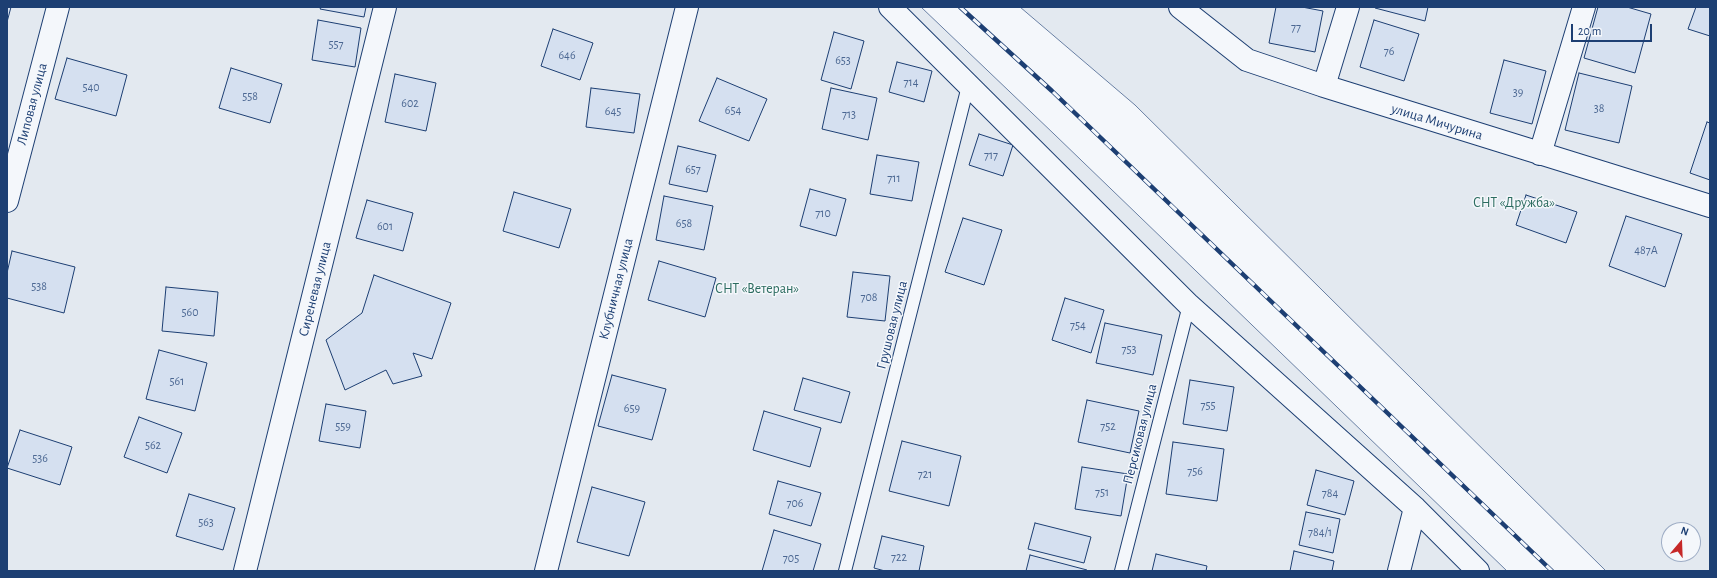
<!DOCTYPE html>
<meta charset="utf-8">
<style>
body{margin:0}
#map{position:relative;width:1717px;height:578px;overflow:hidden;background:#f4f7fb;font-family:"Alegreya Sans",sans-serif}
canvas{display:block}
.frame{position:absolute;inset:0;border:8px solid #1d3f73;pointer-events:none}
.north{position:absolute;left:1661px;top:522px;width:40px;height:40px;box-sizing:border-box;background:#f4f7fb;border:1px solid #9eadc5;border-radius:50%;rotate:19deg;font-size:11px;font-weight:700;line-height:16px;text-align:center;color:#1d3f73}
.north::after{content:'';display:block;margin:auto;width:14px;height:18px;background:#c62828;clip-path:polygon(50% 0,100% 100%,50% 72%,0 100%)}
.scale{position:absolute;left:1571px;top:24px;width:81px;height:18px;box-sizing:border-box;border:2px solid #1d3f73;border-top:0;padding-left:5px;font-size:12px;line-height:14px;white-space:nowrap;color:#1d3f73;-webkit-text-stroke:3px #f4f7fb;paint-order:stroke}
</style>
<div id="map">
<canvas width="1717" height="578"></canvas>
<div class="frame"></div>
<div class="north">N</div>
<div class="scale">20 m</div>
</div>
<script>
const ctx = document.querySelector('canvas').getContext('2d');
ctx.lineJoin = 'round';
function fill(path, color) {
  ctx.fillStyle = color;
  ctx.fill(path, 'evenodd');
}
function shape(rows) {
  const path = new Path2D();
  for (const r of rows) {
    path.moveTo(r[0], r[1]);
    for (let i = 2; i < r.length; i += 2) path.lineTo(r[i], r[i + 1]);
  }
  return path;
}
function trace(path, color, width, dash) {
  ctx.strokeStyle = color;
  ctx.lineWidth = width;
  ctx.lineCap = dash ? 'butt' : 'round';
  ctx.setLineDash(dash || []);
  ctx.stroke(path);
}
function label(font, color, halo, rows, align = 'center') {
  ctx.font = font + ' "Alegreya Sans",sans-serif';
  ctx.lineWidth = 3;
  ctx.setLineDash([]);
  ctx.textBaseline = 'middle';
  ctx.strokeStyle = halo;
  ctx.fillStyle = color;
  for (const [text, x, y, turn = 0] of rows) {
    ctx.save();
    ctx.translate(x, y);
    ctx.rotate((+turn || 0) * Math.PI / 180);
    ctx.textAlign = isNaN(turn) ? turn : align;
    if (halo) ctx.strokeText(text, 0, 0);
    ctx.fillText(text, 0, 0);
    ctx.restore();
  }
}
const green = shape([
 [7,7,921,7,1054,134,1507,571,7,571,7,7],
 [1020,7,1710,7,1710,571,1606,571,1135,105,1020,7],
 [1669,530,1693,530,1693,554,1669,554,1669,530]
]);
const building = shape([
 [7,7,11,7,7,22,7,7],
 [321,7,366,7,364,17,320,9,321,7],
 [1276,7,1302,7,1323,11,1315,52,1269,43,1276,7],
 [1376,7,1428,7,1425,21,1375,8,1376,7],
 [1598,7,1627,7,1651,14,1635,73,1584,58,1598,7],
 [1696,7,1710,7,1710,36,1688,29,1696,7],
 [318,20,361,28,355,67,312,60,318,20],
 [1374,20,1419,34,1404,81,1360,67,1374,20],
 [553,29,593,43,580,80,541,66,553,29],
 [834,32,864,41,851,89,821,80,834,32],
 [67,58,127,75,116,116,55,99,67,58],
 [1504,60,1546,71,1532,124,1490,113,1504,60],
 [897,62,932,71,924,102,889,92,897,62],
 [231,68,282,84,270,123,219,108,231,68],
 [1579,73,1632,86,1619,143,1565,130,1579,73],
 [395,74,436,83,426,131,385,122,395,74],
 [717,78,767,99,749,141,699,121,717,78],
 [591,88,640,94,634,133,586,127,591,88],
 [831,88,877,98,868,140,822,129,831,88],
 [1707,122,1710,123,1710,180,1690,173,1707,122],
 [979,134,1013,145,1003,176,969,165,979,134],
 [678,146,716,155,707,192,669,184,678,146],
 [877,155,919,162,912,201,870,194,877,155],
 [810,189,846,199,836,236,800,226,810,189],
 [514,192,571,209,559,248,503,231,514,192],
 [1526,195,1577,212,1566,243,1516,225,1526,195],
 [664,196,713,206,704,250,656,240,664,196],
 [367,200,413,213,403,251,356,238,367,200],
 [1626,216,1682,234,1665,287,1609,266,1626,216],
 [963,218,1002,230,984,285,945,272,963,218],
 [12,251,75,267,64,313,7,298,7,273,12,251],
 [659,261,716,278,705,317,648,300,659,261],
 [853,272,890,276,885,321,847,317,853,272],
 [374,275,451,303,432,359,413,353,422,376,393,384,386,370,345,390,326,340,362,313,374,275],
 [166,287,218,292,214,336,162,331,166,287],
 [1065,298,1104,310,1091,353,1052,340,1065,298],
 [1105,323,1162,335,1153,375,1096,363,1105,323],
 [159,350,207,363,195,411,146,399,159,350],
 [612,375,666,389,652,440,598,426,612,375],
 [803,378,850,392,841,423,794,410,803,378],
 [1190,380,1234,387,1227,431,1183,424,1190,380],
 [1087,400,1139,411,1130,453,1078,442,1087,400],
 [326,404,366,411,360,448,319,441,326,404],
 [764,411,821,428,810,467,753,450,764,411],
 [139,417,182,433,167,473,124,457,139,417],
 [20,430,72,447,60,485,7,468,20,430],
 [902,441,961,456,949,506,889,491,902,441],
 [1173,442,1224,449,1217,501,1166,494,1173,442],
 [1082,467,1128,474,1121,516,1075,509,1082,467],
 [1316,470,1354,481,1345,515,1307,505,1316,470],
 [778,481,821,493,811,526,769,514,778,481],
 [592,487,645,502,629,556,577,542,592,487],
 [189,494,235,508,223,550,176,536,189,494],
 [1306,512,1340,519,1333,553,1299,545,1306,512],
 [1035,523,1091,537,1084,563,1028,549,1035,523],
 [774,530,821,544,813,571,762,571,774,530],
 [882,536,924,546,919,571,885,571,874,568,882,536],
 [1294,551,1334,561,1332,571,1290,571,1294,551],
 [1156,554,1207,566,1206,571,1152,571,1156,554],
 [1030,555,1087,570,1086,571,1026,571,1030,555]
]);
const lane = shape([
 [845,571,968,86],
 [1121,571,1189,305]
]);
const street = shape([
 [890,7,1189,305,1415,508,1478,571],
 [1180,7,1247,60,1324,86,1710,206],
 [1324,86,1348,7],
 [1540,154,1584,7],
 [7,201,58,7],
 [245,571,385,7],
 [546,571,687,7],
 [1399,571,1415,508]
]);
const rail = shape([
 [960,7,1052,91,1552,571]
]);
const numberNames = [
 ["77",1296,27],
 ["557",336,44],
 ["76",1389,51],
 ["646",567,55],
 ["653",843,60],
 ["714",911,82],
 ["540",91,87],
 ["39",1518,92],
 ["558",250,96],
 ["602",410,103],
 ["38",1599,108],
 ["654",733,110],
 ["645",613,111],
 ["713",849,114],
 ["717",991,155],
 ["657",693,169],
 ["711",894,178],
 ["710",823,213],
 ["658",684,223],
 ["601",385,226],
 ["487А",1646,250],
 ["538",39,286],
 ["708",869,297],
 ["560",190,312],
 ["754",1078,325],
 ["753",1129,349],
 ["561",177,381],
 ["755",1208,405],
 ["659",632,408],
 ["559",343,426],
 ["752",1108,426],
 ["562",153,445],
 ["536",40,458],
 ["756",1195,471],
 ["721",925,474],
 ["751",1102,492],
 ["784",1330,493],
 ["706",795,503],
 ["563",206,522],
 ["784/1",1320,532],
 ["722",899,557],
 ["705",791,558]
];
const streetNames = [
 ["Липовая улица",32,104,-75],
 ["улица Мичурина",1437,122,17],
 ["Сиреневая улица",315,289,-76],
 ["Клубничная улица",616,289,-76],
 ["Грушовая улица",892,325,-76],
 ["Персиковая улица",1140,434,-76]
];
const parkNames = [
 ["СНТ «Дружба»",1514,203],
 ["СНТ «Ветеран»",757,289]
];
fill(green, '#e3e9f0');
trace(green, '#687fa3', 1);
fill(building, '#d5e0f0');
trace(building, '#1d3f73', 1);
trace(lane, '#1d3f73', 14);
trace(street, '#1d3f73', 24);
trace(lane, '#f4f7fb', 12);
trace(street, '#f4f7fb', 22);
trace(rail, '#1d3f73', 4.5);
trace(rail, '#f4f7fb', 3, [9]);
label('12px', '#4b6792', null, numberNames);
label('14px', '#1d3f73', '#f4f7fb', streetNames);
label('14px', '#2c6c60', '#f4f7fb', parkNames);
</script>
